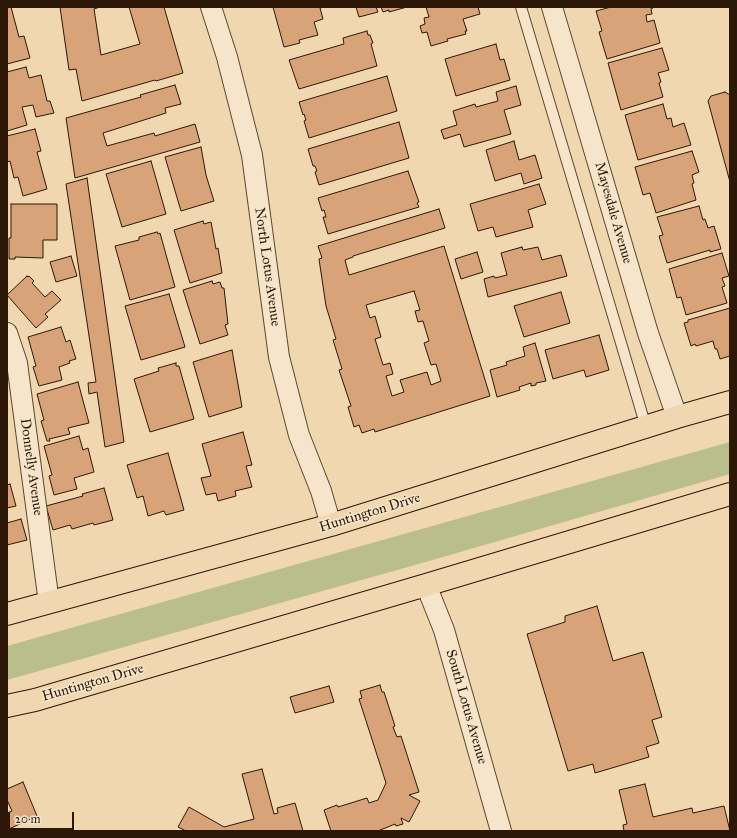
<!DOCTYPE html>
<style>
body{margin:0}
#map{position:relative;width:737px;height:838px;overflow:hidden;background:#f1d7af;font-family:"IM FELL Great Primer",serif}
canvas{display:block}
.frame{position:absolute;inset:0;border:8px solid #2d1706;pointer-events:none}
.scale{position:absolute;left:8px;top:812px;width:66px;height:18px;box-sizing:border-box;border:2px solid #2d1706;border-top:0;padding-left:5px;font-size:12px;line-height:14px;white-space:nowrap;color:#2d1706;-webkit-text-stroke:3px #f6e5cb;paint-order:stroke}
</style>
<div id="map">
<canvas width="737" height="838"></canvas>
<div class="frame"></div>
<div class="scale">20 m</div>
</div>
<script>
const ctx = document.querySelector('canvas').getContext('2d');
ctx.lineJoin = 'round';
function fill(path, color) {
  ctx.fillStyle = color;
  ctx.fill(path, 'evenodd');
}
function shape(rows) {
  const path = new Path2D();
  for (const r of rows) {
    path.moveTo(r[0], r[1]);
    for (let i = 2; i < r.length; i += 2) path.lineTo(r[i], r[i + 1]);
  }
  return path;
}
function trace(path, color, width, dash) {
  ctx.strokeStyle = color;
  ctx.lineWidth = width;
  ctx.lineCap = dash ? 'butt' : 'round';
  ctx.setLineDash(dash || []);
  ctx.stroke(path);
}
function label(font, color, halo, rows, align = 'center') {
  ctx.font = font + ' "IM FELL Great Primer",serif';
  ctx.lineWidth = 3;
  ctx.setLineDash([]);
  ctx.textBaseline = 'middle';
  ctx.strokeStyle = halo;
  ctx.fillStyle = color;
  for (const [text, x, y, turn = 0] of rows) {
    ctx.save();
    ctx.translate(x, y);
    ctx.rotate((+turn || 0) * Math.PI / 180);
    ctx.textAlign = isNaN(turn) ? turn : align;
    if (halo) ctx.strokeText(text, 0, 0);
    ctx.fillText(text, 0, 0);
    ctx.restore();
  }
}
const green = shape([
 [730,442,730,474,422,563,7,680,7,646]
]);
const building = shape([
 [7,7,11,7,19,37,24,36,30,58,7,64,7,7],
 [60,7,100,7,94,9,101,55,140,44,129,7,164,7,183,73,156,81,155,80,82,101,76,69,69,70,60,7],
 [273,7,325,7,320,8,323,19,314,22,318,35,299,40,300,43,284,47,273,7],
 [356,7,376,7,378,12,359,17,356,7],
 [381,7,407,7,389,12,389,10,383,12,381,7],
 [426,7,478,7,480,14,463,19,467,31,465,31,466,34,447,39,448,41,431,46,427,32,422,33,420,26,425,24,424,18,429,17,426,7],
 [611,7,653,7,653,8,651,9,652,14,646,15,647,22,654,20,660,43,607,59,599,32,602,31,596,11,611,7],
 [367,31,368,35,370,35,373,43,371,44,377,66,299,89,289,60,344,44,343,38,367,31],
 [496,44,500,60,504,59,510,80,456,96,445,59,496,44],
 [662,48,669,70,658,73,661,82,659,83,663,97,621,110,608,63,662,48],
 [26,67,29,78,41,75,47,101,50,101,54,113,36,117,33,105,22,107,27,125,7,131,7,72,26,67],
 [387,76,397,111,309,138,304,121,306,120,304,114,303,115,299,102,387,76],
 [175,85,181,104,165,108,166,113,103,133,107,146,154,133,155,136,195,124,200,142,75,178,66,118,141,97,140,95,175,85],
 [516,86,521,105,504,110,511,134,464,147,460,134,444,139,441,130,457,125,453,111,475,104,476,107,498,101,496,92,516,86],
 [725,92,730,95,730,182,708,101,711,96,725,92],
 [663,104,667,119,671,118,673,127,684,123,691,145,638,160,625,115,663,104],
 [399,122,409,158,319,185,315,172,317,171,315,166,313,166,308,149,399,122],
 [35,129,41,151,37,152,47,189,23,196,18,177,14,178,10,161,7,162,7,136,35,129],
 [514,141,519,160,535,155,542,178,524,184,521,173,495,181,486,150,514,141],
 [201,147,206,175,214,201,181,211,165,157,201,147],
 [692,151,699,172,692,175,694,183,692,184,696,200,656,213,650,193,643,195,635,167,692,151],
 [151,161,166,214,122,227,106,174,151,161],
 [408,171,419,202,417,203,419,207,328,234,323,217,326,217,324,210,322,211,318,198,408,171],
 [87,178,124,442,105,447,97,392,89,394,88,383,96,382,66,184,87,178],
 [539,184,546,204,528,210,533,227,496,237,493,227,478,231,470,204,539,184],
 [11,204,57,204,57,240,43,240,43,258,15,257,15,259,9,259,9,238,11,238,11,204],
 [699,206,703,220,705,219,708,228,714,226,721,249,710,252,710,250,667,263,659,236,663,235,657,217,699,206],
 [439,209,445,228,353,256,353,257,345,260,349,275,444,246,490,396,375,432,374,429,362,433,359,425,354,427,348,407,351,406,339,370,342,369,333,340,336,339,326,306,319,259,322,258,318,246,439,209],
 [414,291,420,310,415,311,418,322,423,321,429,341,424,343,431,365,436,364,441,381,431,385,427,372,400,380,404,392,392,396,386,376,393,374,390,363,383,365,375,339,381,337,375,316,370,318,366,305,414,291],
 [203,221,204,224,211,222,216,249,218,248,222,273,190,283,174,230,203,221],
 [157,232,158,234,160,233,175,287,130,300,115,246,139,240,139,237,157,232],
 [522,247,523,250,538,247,542,260,561,255,567,276,488,297,484,279,494,276,495,278,507,275,501,253,522,247],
 [477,252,483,272,461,279,455,259,477,252],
 [722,253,729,276,722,278,725,286,722,287,727,303,686,315,681,297,677,298,669,269,722,253],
 [71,256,77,276,56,282,50,262,71,256],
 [27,276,28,277,29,276,34,281,32,283,45,297,52,291,61,300,45,314,48,317,36,328,7,295,27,276],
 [212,281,213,284,220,282,222,288,224,288,228,324,225,325,228,335,200,344,183,290,212,281],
 [561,292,570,323,524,337,514,306,561,292],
 [169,294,185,347,141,360,125,306,169,294],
 [730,308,730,356,720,359,717,349,715,349,713,341,696,346,695,344,691,346,684,323,688,322,688,320,730,308],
 [61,327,66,342,70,340,76,359,69,361,70,363,59,367,62,380,39,386,33,367,36,366,28,337,61,327],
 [599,335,609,370,586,377,584,370,553,379,545,350,599,335],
 [535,343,546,381,536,383,536,385,531,386,531,383,519,387,520,390,497,397,490,370,507,365,506,362,525,356,523,347,535,343],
 [232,350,242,407,209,417,193,362,232,350],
 [176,363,176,366,179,366,194,419,150,432,134,379,159,371,158,368,176,363],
 [78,382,89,423,68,428,70,434,49,439,50,441,47,441,41,421,44,420,37,394,78,382],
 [243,432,252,465,246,466,252,487,235,491,236,496,218,501,216,493,206,495,201,478,211,476,202,444,243,432],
 [79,436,83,450,88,448,94,472,74,478,77,489,54,495,49,476,52,475,44,446,79,436],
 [168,453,184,510,166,515,164,511,148,516,143,496,137,498,127,465,168,453],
 [10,484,16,506,7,508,7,485,10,484],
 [104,488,113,520,94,525,93,523,72,529,70,525,53,530,46,506,83,496,82,494,104,488],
 [21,519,27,540,7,545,7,523,21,519],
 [597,606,613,661,643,652,662,717,652,720,659,743,646,747,649,757,595,773,593,764,568,771,527,634,565,622,565,616,597,606],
 [380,685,382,692,384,692,395,726,393,727,397,737,401,736,419,792,409,795,420,801,409,822,401,818,403,824,396,826,395,824,378,831,331,831,324,810,337,805,338,807,367,798,369,803,378,800,386,783,359,699,362,698,360,691,380,685],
 [329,686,334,702,295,713,290,697,329,686],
 [262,769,274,814,278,813,277,808,295,803,303,831,186,831,178,827,189,807,224,827,254,819,242,774,262,769],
 [23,782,37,816,9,829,7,824,7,813,12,811,7,800,7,789,23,782],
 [645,784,653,817,692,808,693,813,724,806,730,831,624,831,623,825,627,824,619,790,645,784]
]);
const lane = shape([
 [521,7,646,427]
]);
const street = shape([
 [211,7,227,57,252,155,279,357,299,435,321,491,331,525],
 [552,7,648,333,677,417],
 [7,333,17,363,49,603],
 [426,585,444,630,501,831]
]);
const primary = shape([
 [7,614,331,525,677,417,730,402],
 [7,706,35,700,426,585,730,494]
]);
const streetNames = [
 ["Mayesdale Avenue",613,213,74],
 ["North Lotus Avenue",267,267,82],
 ["Donnelly Avenue",31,467,82],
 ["Huntington Drive",370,513,-17],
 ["Huntington Drive",93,683,-16],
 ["South Lotus Avenue",466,707,74]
];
fill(green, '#b9be8b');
fill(building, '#d9a37a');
trace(building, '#2d1706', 1);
trace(lane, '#5e4730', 12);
trace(street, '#5e4730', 22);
trace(primary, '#2d1706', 24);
trace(lane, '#f6e5cb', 10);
trace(street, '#f6e5cb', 20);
trace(primary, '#f1d7af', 22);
label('14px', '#2d1706', '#f6e5cb', streetNames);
</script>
